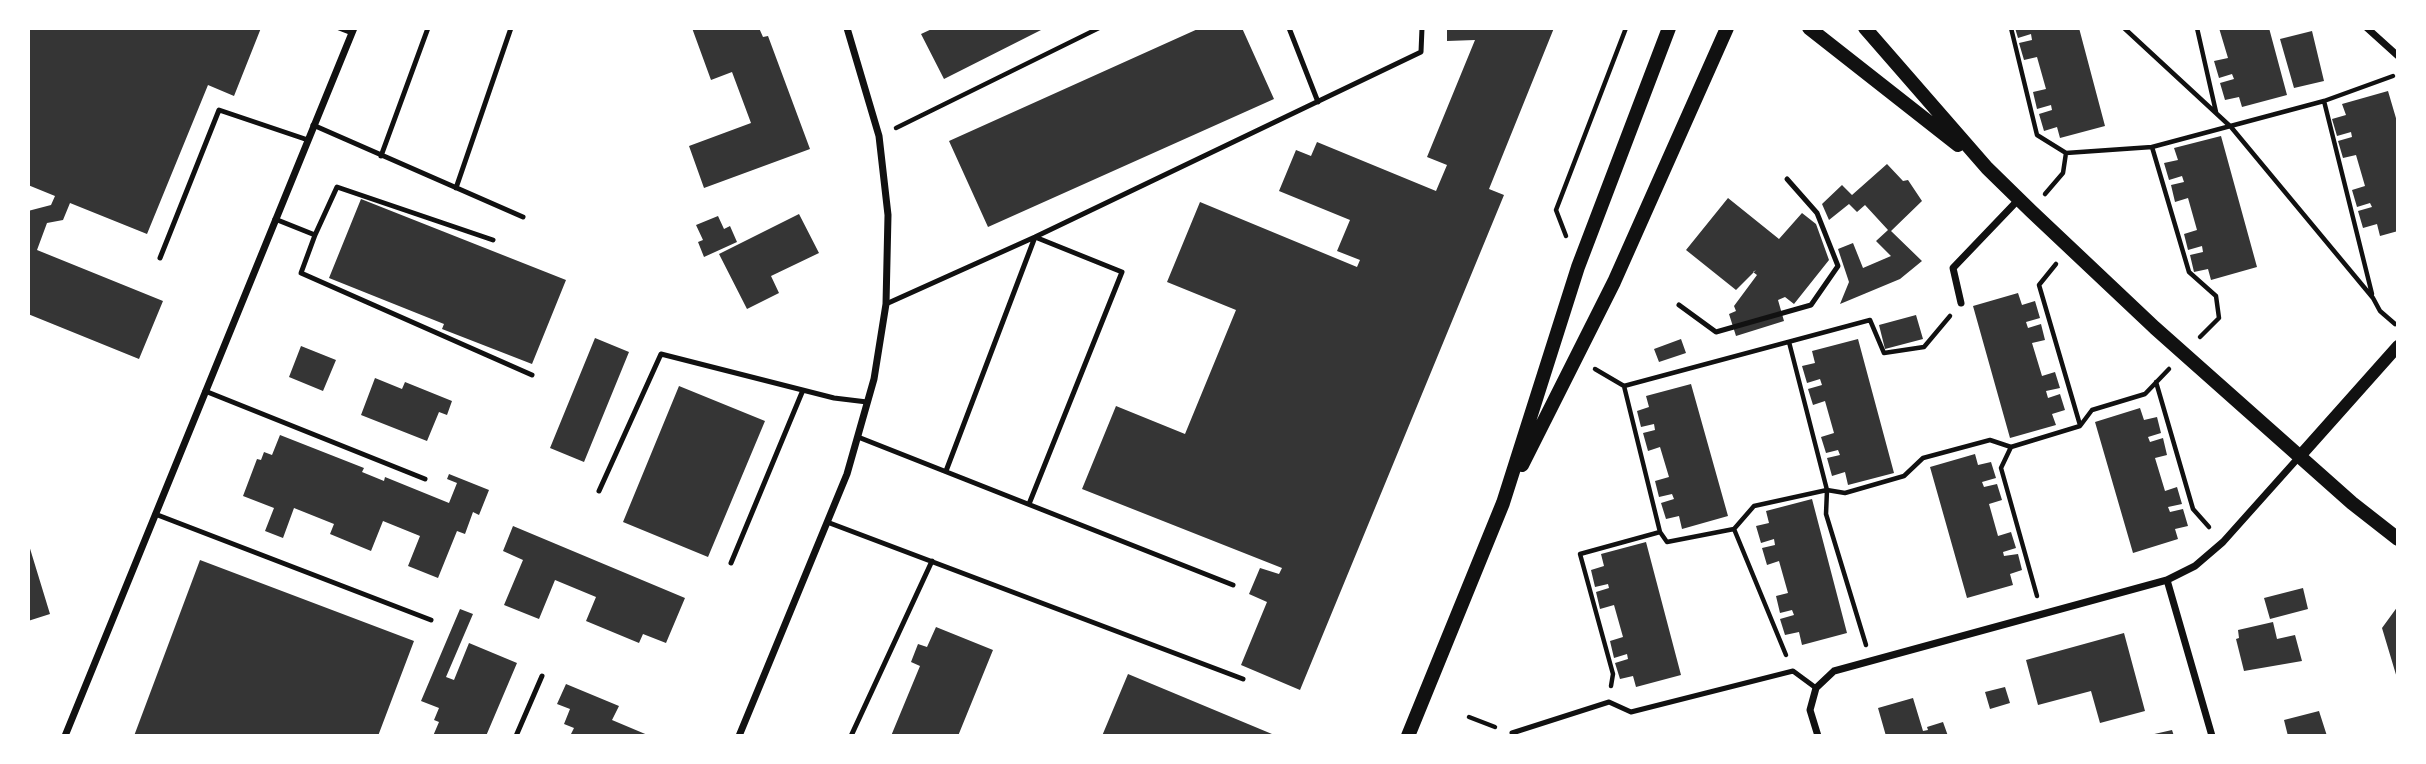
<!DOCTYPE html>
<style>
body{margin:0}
#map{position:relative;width:2426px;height:764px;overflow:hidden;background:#fff;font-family:"Nunito Sans",sans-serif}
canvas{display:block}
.frame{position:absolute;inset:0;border:30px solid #fff;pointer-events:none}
</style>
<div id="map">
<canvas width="2426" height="764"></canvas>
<div class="frame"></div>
</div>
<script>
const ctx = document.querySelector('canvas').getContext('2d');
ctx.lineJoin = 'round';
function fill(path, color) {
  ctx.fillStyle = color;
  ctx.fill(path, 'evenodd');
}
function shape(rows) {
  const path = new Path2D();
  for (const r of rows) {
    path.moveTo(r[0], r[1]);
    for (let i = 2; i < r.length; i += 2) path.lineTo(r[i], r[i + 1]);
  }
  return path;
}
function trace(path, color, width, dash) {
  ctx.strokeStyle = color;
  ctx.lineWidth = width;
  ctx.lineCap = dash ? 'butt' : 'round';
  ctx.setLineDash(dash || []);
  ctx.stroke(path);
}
const building = shape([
 [28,28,261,28,234,96,208,85,147,234,70,203,63,220,47,223,37,250,163,301,139,359,28,314,28,211,51,205,55,196,28,185],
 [692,28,759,28,763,37,768,36,810,149,704,188,689,146,751,123,732,72,711,80],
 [934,28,1045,28,944,79,921,34],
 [1200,28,1242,28,1274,99,988,227,949,141],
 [1447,28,1554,28,1489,189,1504,195,1300,690,1241,665,1267,602,1249,594,1260,568,1279,574,1282,568,1082,489,1116,406,1185,434,1236,310,1167,282,1200,202,1357,267,1360,260,1337,251,1350,220,1279,191,1296,150,1311,156,1317,142,1436,191,1447,165,1427,157,1475,40,1447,41],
 [2015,28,2079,28,2105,126,2060,138,2057,127,2044,131,2039,114,2052,110,2051,105,2037,109,2033,92,2046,89,2037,57,2024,60,2019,43,2032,40,2031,34,2018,38],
 [2219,28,2269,28,2287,95,2242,107,2239,97,2225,100,2220,83,2234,79,2232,74,2219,78,2214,61,2228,58],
 [2312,31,2324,81,2294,88,2280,39],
 [2388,91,2398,125,2398,231,2380,236,2377,224,2363,228,2358,211,2372,207,2370,203,2357,207,2352,190,2365,186,2356,155,2343,158,2338,141,2352,137,2351,132,2337,136,2332,119,2346,115,2342,104],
 [2221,136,2257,267,2211,280,2208,269,2194,272,2190,255,2203,252,2202,246,2188,250,2184,234,2197,230,2188,198,2175,202,2171,185,2184,182,2182,176,2169,180,2164,163,2178,160,2174,148],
 [1887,164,1903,181,1908,180,1922,201,1891,231,1922,261,1900,279,1840,304,1849,282,1838,249,1853,243,1863,268,1891,256,1876,241,1888,230,1865,205,1857,212,1849,204,1829,220,1822,204,1842,185,1852,195],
 [1728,198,1779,239,1802,213,1816,224,1829,260,1794,304,1785,297,1778,300,1784,321,1736,336,1729,314,1736,311,1734,306,1757,275,1753,272,1756,270,1736,290,1686,250],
 [361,199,566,280,532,364,442,329,444,324,329,278],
 [799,214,819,253,771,276,779,293,747,309,719,254],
 [718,216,724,229,730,226,737,242,704,257,698,242,703,240,696,225],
 [2018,293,2022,305,2035,301,2040,318,2026,322,2028,328,2041,324,2045,340,2032,343,2042,376,2055,372,2060,388,2046,391,2048,398,2060,394,2065,410,2052,414,2056,425,2010,438,1973,306],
 [1916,315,1923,339,1885,349,1879,325],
 [595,338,629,352,584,462,550,448],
 [1681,339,1686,353,1659,362,1654,349],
 [1858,339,1894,473,1848,485,1845,472,1832,476,1827,458,1840,455,1838,450,1826,453,1821,437,1834,433,1825,401,1813,405,1808,389,1822,385,1820,379,1807,383,1802,366,1815,363,1812,351],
 [301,346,336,360,323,391,289,377],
 [375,378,402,389,405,382,452,401,447,415,439,412,427,441,361,415],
 [1691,384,1728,516,1682,529,1679,516,1666,519,1661,503,1674,499,1672,494,1659,497,1655,481,1669,477,1660,447,1648,451,1643,433,1655,430,1654,424,1641,427,1637,411,1649,407,1646,396],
 [679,386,765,421,708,557,623,522],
 [2140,408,2144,420,2157,417,2161,433,2148,437,2150,442,2163,438,2167,455,2155,458,2165,491,2177,487,2182,504,2168,507,2170,512,2183,509,2188,526,2175,529,2178,539,2133,553,2095,422],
 [280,435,364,468,362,472,384,481,385,477,449,503,457,483,447,479,449,474,489,490,479,515,473,512,465,534,457,531,438,578,408,566,420,536,383,521,371,551,330,534,334,524,294,508,283,538,265,531,274,508,243,496,257,459,261,460,264,452,272,455],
 [1975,454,1978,465,1991,462,1996,478,1982,482,1984,487,1997,484,2002,500,1989,504,1998,536,2011,532,2016,548,2003,552,2004,556,2018,554,2022,570,2010,574,2013,585,1967,598,1930,467],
 [1812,499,1847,633,1802,645,1799,632,1785,635,1780,619,1794,615,1792,610,1780,613,1776,596,1788,593,1779,561,1767,565,1762,548,1775,545,1774,539,1761,543,1756,526,1769,523,1766,511],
 [513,526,685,598,666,643,643,634,639,643,586,621,596,597,555,580,539,619,504,605,523,560,503,551],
 [28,542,50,614,28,621],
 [1646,542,1681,675,1636,687,1633,676,1620,679,1615,663,1628,659,1627,654,1614,658,1610,641,1623,637,1614,605,1600,609,1596,592,1609,588,1608,584,1595,587,1591,570,1604,566,1601,554],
 [200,560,414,641,378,736,134,736],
 [2303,588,2308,609,2270,619,2264,598],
 [2398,606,2398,678,2397,678,2382,628],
 [460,609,473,614,446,677,454,680,469,643,517,663,486,736,433,736,439,722,434,720,439,708,421,701],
 [2273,622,2277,639,2295,635,2302,661,2244,671,2236,639,2239,638,2238,630],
 [936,627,993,650,958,736,891,736,920,666,911,662,918,644,927,647],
 [2124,633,2145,711,2100,723,2091,691,2038,705,2026,660],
 [1128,674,1272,734,1271,736,1102,736],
 [566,684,619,706,612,720,650,736,570,736,574,728,564,724,570,709,557,704],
 [2005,687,2010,703,1990,709,1985,692],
 [1913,698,1923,731,1928,730,1927,727,1943,722,1948,736,1886,736,1878,708],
 [2319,711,2327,736,2288,736,2284,720],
 [2172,730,2174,736,2150,736,2150,735]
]);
const path = shape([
 [2011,28,2037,135,2066,153,2152,147,2324,101,2393,76],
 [2124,28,2231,127,2373,298,2380,311,2395,324],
 [2197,28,2216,112],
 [2324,101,2372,294],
 [896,128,1099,28],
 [2152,147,2189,272,2216,296,2219,318,2200,337],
 [2045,194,2063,173,2066,153],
 [1566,236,1556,210,1626,28],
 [2056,264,2039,285,2080,425],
 [1789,342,1827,490,1826,514,1866,645],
 [1595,369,1624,386],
 [2156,382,2193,509,2209,527],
 [2011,447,2001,468,2037,596],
 [1734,529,1786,655],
 [1660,532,1624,386,1870,320,1884,353,1924,347,1950,316],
 [1611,686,1613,674,1580,554,1660,532,1667,542,1734,529,1754,506,1827,490,1845,493,1904,476,1923,458,1990,440,2011,447,2080,426,2092,410,2145,394,2169,369],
 [1469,717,1495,727]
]);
const service = shape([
 [339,28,352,33],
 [1289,28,1318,102],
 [313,125,523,217],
 [381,156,428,28],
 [456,188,511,28],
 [275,219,315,235,301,273,532,375],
 [315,235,337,187,493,240],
 [160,258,219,110,308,140],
 [886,304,1035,237,1421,52,1422,28],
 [1679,305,1716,332,1811,305,1838,266,1817,213,1787,179],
 [205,391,425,479],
 [858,437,1233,585],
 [946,471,1035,237,1122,272,1029,504],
 [599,491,661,354,834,398,867,402],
 [155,514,431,620],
 [827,522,1243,679],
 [731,563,803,390],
 [1512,733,1609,702,1631,712,1793,671,1816,688],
 [516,736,542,676],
 [851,736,932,561]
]);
const minor = shape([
 [2367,28,2398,56],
 [1961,303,1953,268,2019,199],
 [2167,580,2212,736],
 [65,736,354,28],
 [739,736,847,474,874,379,886,304,888,215,879,136,847,28],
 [1818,736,1810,710,1816,688,1834,671,2167,580,2195,566,2223,542,2299,457]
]);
const tertiary = shape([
 [2300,456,2398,346]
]);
const secondary = shape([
 [1809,28,1958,145],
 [1865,28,1987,168,2031,211,2155,328,2352,503,2398,539],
 [1522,465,1614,282,1727,28],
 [1408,736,1503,503,1578,267,1669,28]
]);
fill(building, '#353535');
trace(path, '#111', 4.5);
trace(service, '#111', 5);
trace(minor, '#111', 7);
trace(tertiary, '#111', 12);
trace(secondary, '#111', 14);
</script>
